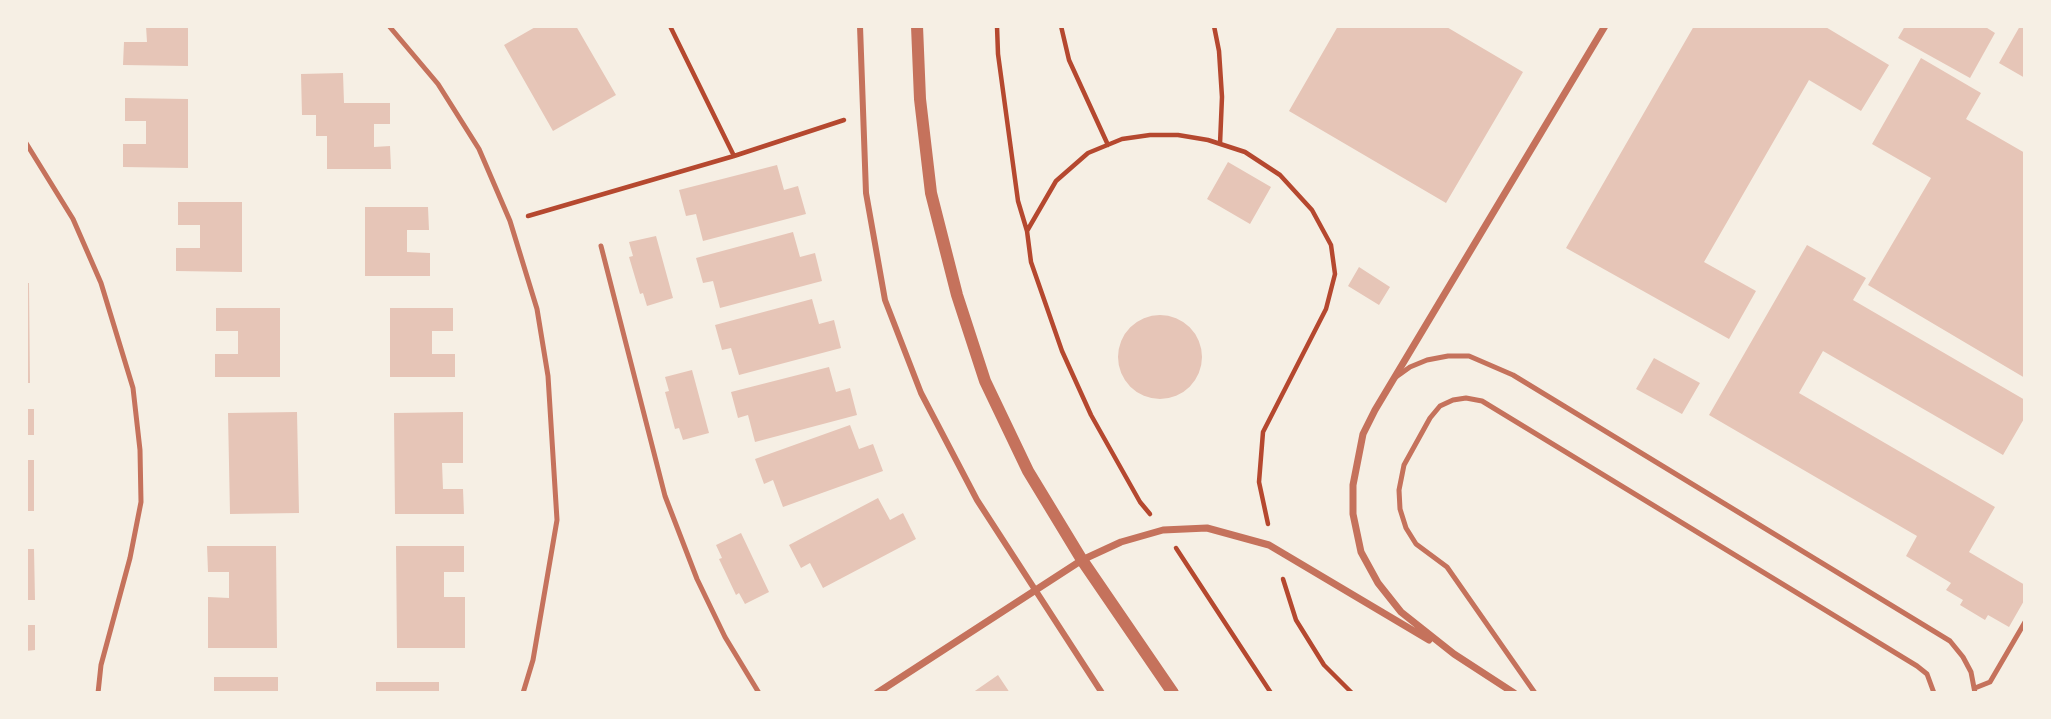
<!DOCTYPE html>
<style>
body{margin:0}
#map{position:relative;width:2051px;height:719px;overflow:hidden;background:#f6efe4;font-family:Karla,sans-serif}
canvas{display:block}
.frame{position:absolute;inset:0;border:28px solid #f6efe4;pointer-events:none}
</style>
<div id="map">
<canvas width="2051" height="719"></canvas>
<div class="frame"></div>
</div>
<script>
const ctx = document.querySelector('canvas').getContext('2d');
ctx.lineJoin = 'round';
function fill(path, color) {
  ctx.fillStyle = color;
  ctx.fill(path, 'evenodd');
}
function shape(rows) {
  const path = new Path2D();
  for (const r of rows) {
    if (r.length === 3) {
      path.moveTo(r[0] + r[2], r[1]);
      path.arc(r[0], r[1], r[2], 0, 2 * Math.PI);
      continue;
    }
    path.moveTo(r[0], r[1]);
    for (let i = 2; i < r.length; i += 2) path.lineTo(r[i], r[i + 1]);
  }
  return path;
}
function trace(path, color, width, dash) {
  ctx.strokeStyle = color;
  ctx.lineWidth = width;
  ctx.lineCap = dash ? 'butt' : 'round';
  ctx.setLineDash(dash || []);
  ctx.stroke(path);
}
const building = shape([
 [146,26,188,26,188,66,123,65,124,42,147,42],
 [537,26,576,26,616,95,553,131,504,45],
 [1338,26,1445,26,1523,72,1446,203,1289,111],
 [1694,26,1824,26,1889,65,1861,111,1809,80,1704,262,1756,291,1729,339,1566,248],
 [1905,26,1984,26,1995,33,1970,78,1898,38],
 [2020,26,2025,26,2025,78,1999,63],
 [1921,58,1981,93,1966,119,2025,153,2025,378,1868,285,1931,178,1872,144],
 [343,73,344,103,390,103,390,124,374,124,374,147,390,146,391,169,327,169,327,136,316,136,316,115,302,115,301,74],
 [125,98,188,99,188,168,123,167,123,144,146,144,146,121,125,121],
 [1228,162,1271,187,1250,224,1207,199],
 [777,165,784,190,798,186,806,214,703,241,696,214,686,216,679,190],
 [178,202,242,202,242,272,176,271,176,248,200,248,200,225,178,225],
 [365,207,428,207,429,230,407,230,407,252,430,253,430,276,365,276],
 [793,232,800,257,815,253,822,281,720,308,713,281,703,283,696,258],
 [656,236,673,298,647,306,643,293,640,294,629,257,633,256,629,242],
 [1807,245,1866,278,1853,300,2025,400,2025,417,2003,455,1823,351,1799,393,1995,507,1969,552,2025,585,2025,599,2009,627,1988,615,1985,620,1960,605,1963,600,1946,590,1951,583,1906,556,1917,536,1709,415],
 [1359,267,1390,287,1379,305,1348,286],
 [26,283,29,283,30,383,26,383],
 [812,299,819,324,834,320,841,348,739,375,731,348,722,350,715,325],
 [216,308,280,308,280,377,215,377,215,354,238,354,238,331,216,331],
 [390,308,453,308,453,331,432,331,432,354,455,354,455,377,390,377],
 [1160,357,42],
 [1654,358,1700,383,1682,414,1636,389],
 [829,367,836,392,850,388,857,415,755,442,748,415,738,418,731,392],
 [692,370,709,433,683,440,679,428,675,429,665,392,669,391,665,377],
 [26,409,34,409,34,435,26,435],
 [297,412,299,513,230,514,228,413],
 [463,412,463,463,442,463,443,489,463,489,464,514,395,514,394,413],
 [850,425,859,449,873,444,883,471,783,507,773,480,764,484,755,459],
 [26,460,34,460,34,511,26,511],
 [878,498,890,520,903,513,916,539,823,588,810,563,801,568,789,545],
 [741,533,769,592,745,604,739,593,736,595,719,559,722,558,716,545],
 [207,546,276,546,277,648,208,648,208,597,229,598,229,572,208,572],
 [396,546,464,546,464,572,444,572,444,597,465,597,465,648,397,648],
 [26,549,34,549,35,600,26,600],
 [26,625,35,625,35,650,26,651],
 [998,675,1010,693,972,693],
 [214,677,278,677,278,693,214,693],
 [376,682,439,682,439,693,376,693]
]);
const path = shape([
 [670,26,734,156],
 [997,26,998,54,1018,201,1027,231],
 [1061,26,1069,60,1108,145],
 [1214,26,1219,51,1222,97,1220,144],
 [528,216,734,156,844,120],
 [1150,514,1140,502,1091,415,1062,351,1031,262,1027,231,1056,181,1088,153,1122,139,1150,135,1178,135,1208,140,1245,152,1280,175,1312,210,1331,245,1335,274,1326,309,1263,432,1259,482,1268,524],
 [1176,548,1271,693],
 [1283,579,1296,620,1324,665,1352,693]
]);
const service = shape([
 [389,26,438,84,479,149,510,221,537,309,548,376,557,520,533,660,523,693],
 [26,143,73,219,101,283,133,388,140,450,141,502,130,558,101,665,98,693],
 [601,246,665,496,697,579,725,637,759,693],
 [1396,377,1410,367,1427,360,1448,356,1469,356,1513,375,1950,641,1963,657,1971,672,1975,693],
 [1975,688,1990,682,2025,622],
 [1535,693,1447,567,1416,544,1406,528,1400,509,1399,490,1404,465,1430,418,1440,406,1453,400,1466,398,1482,401,1917,666,1927,674,1934,693]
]);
const pedestrian = shape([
 [860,26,866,193,885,300,921,393,977,500,1102,693]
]);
const minor = shape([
 [877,693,1082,560,1121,542,1163,530,1207,528,1269,545,1429,640],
 [1514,693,1454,654,1401,612,1378,583,1361,552,1353,514,1353,485,1363,434,1375,410,1605,26]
]);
const tertiary = shape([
 [917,26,920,99,931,193,957,295,985,381,1028,471,1082,560,1173,693]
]);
fill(building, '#e6c5b7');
trace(path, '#b5482f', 4.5);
trace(service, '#c5725c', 5);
trace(pedestrian, '#c5725c', 6);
trace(minor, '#c5725c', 7);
trace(tertiary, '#c5725c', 12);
</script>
